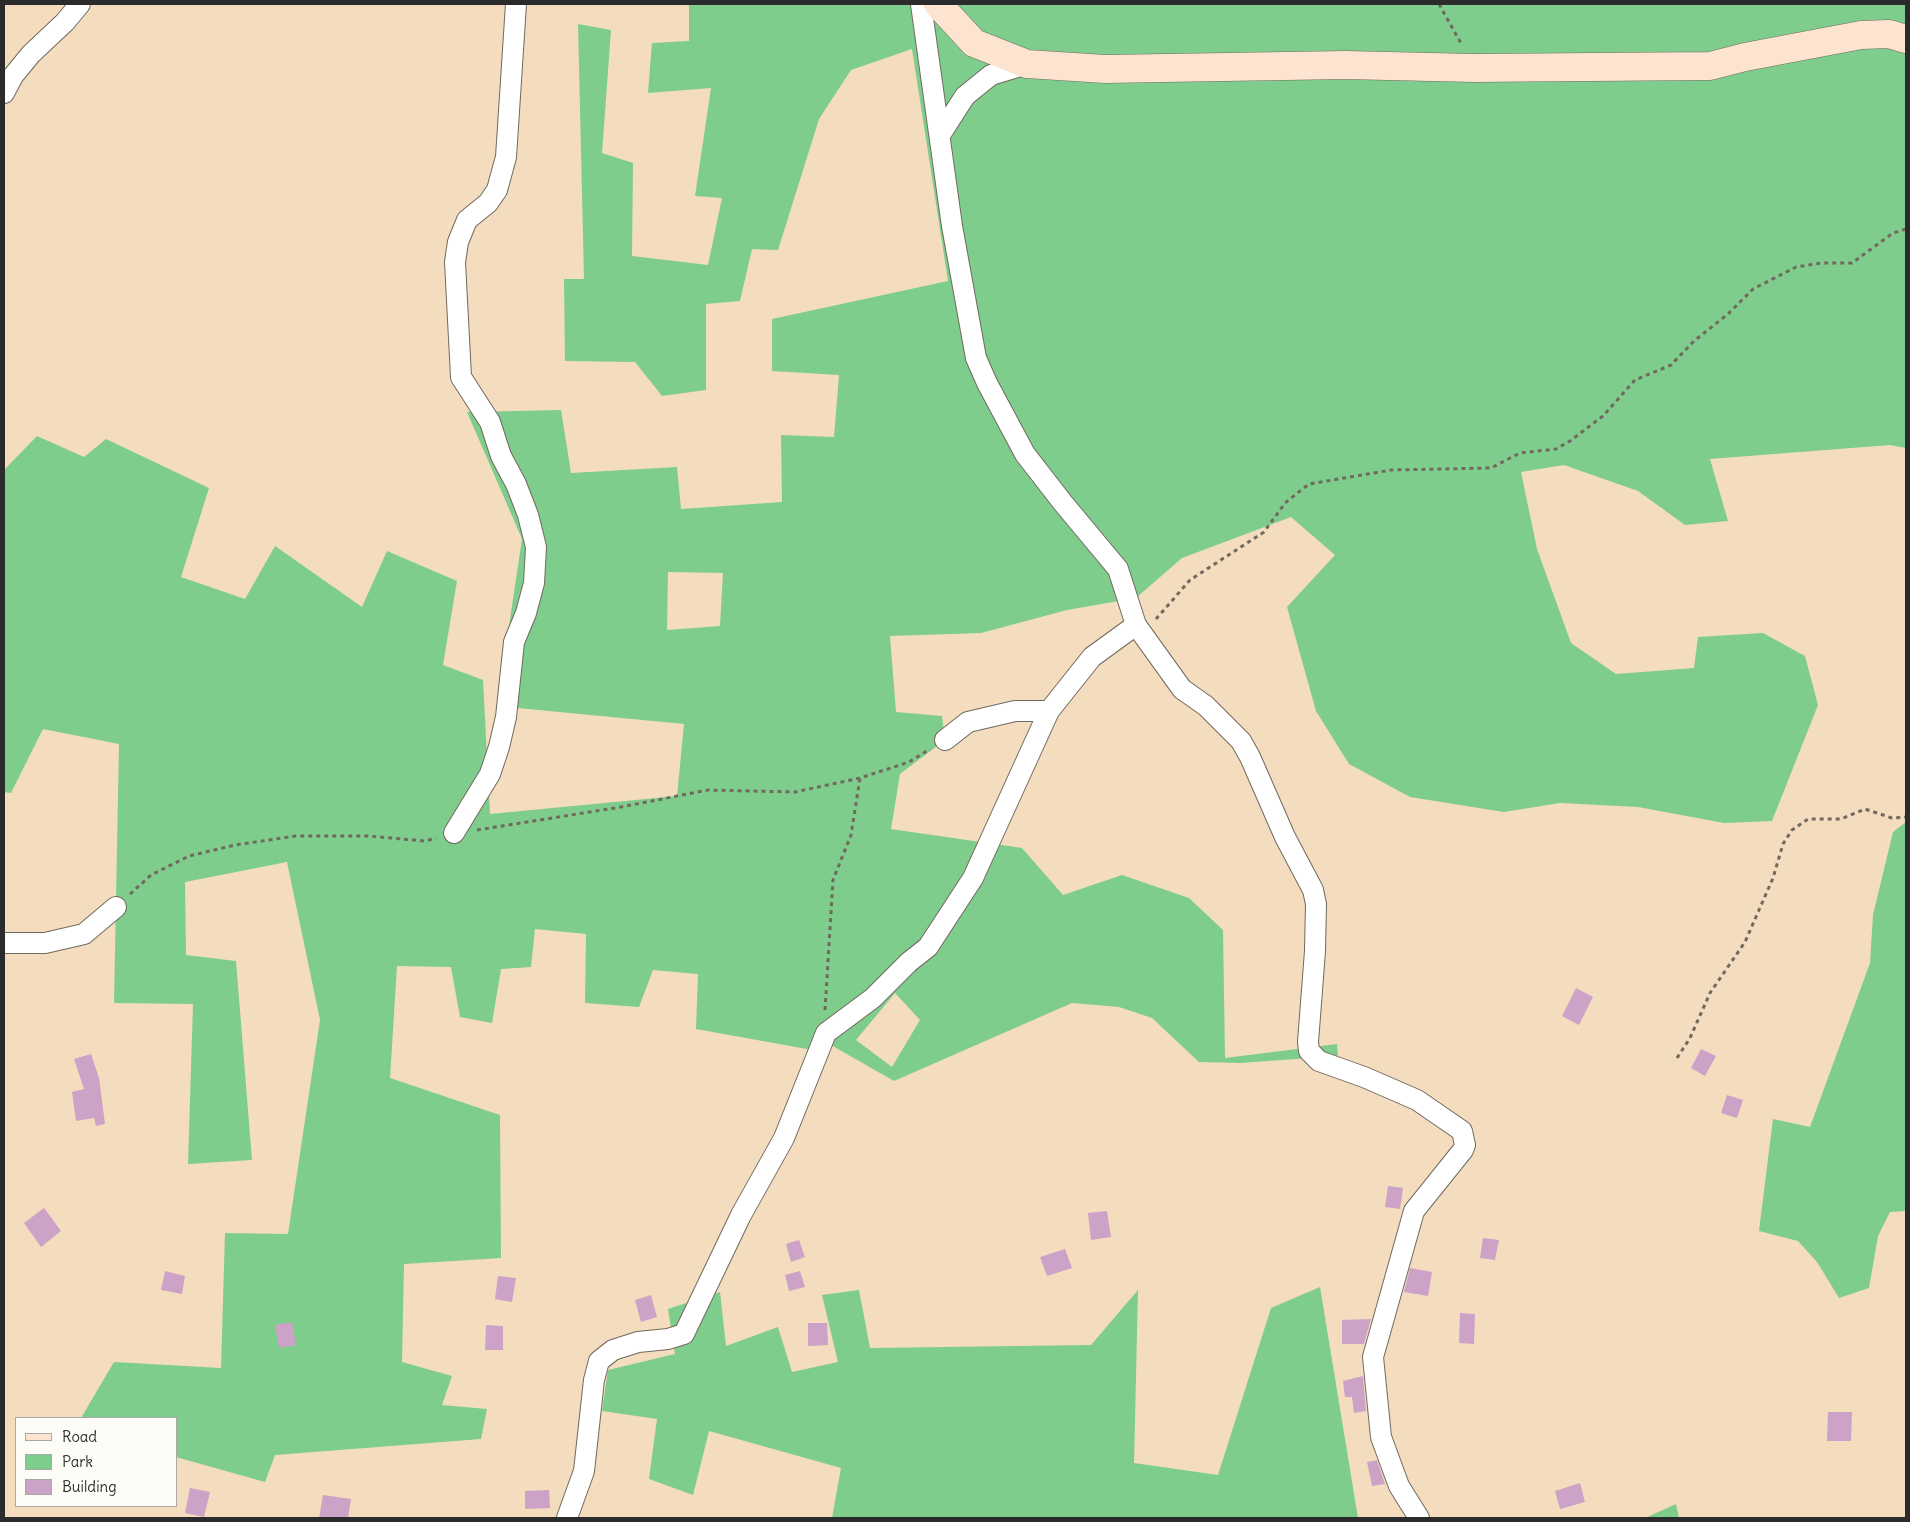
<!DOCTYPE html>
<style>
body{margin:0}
#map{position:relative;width:1910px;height:1522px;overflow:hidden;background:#f4dcbe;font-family:Delius,sans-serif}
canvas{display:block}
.frame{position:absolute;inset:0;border:5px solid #2b2b2b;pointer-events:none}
.legend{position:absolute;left:15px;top:1417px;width:162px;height:90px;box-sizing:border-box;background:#fdfcf7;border:1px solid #a9a8a5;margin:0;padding:6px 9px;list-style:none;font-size:15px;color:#2b2b2b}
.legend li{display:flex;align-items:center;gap:10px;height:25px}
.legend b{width:25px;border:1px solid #a9a8a5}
</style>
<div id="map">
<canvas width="1910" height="1522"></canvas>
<div class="frame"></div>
<ul class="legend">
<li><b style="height:6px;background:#fde4d1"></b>Road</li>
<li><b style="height:14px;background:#7ecd8d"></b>Park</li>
<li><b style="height:14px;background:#cda2c7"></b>Building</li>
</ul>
</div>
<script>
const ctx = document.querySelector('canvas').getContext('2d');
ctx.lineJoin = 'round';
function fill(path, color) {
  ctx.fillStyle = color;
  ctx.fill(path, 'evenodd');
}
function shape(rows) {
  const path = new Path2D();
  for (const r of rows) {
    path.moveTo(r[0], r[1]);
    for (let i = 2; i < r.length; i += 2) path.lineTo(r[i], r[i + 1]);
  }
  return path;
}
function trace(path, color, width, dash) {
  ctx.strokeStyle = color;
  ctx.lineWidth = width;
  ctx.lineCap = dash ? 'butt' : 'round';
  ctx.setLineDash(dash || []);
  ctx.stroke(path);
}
const green = shape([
 [689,4,1906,4,1906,448,1890,445,1710,459,1728,521,1685,525,1638,491,1564,465,1521,472,1537,549,1571,643,1616,674,1694,668,1698,637,1763,633,1805,656,1818,705,1772,821,1724,823,1638,807,1560,803,1504,812,1410,797,1349,764,1316,711,1287,607,1335,555,1291,517,1182,558,1136,598,1067,610,981,633,890,636,896,712,942,716,945,740,900,774,891,829,1022,848,1063,895,1122,875,1189,898,1223,930,1225,1058,1337,1044,1338,1056,1240,1063,1199,1062,1152,1018,1119,1007,1072,1003,894,1081,831,1045,818,1051,696,1029,698,974,653,970,639,1007,585,1003,586,934,535,929,531,967,501,969,492,1023,460,1017,451,967,397,966,390,1078,500,1115,501,1258,404,1264,402,1362,452,1376,442,1405,487,1409,481,1439,275,1455,265,1482,176,1457,176,1418,81,1418,114,1362,221,1368,225,1233,288,1234,320,1020,287,862,185,882,186,955,236,961,252,1160,188,1164,193,1004,114,1003,119,744,43,729,11,793,4,792,4,470,37,436,84,457,106,439,209,488,181,577,245,599,275,546,362,607,387,551,457,581,443,665,483,680,490,814,677,796,684,724,497,706,522,539,467,412,561,410,571,473,677,467,681,509,782,502,781,435,834,437,839,375,772,371,772,319,948,281,912,49,851,70,819,119,778,250,752,249,740,301,706,304,706,390,662,396,635,362,565,361,564,279,584,279,578,24,611,30,602,153,633,163,632,256,708,265,722,198,695,196,711,88,648,93,652,43,689,41],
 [668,572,723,573,720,626,667,630],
 [895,993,920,1020,892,1067,856,1040],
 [1906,822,1906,1211,1890,1212,1878,1236,1869,1288,1839,1298,1817,1262,1798,1241,1759,1231,1773,1119,1810,1127,1870,963,1873,915,1893,832],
 [1320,1287,1358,1518,832,1518,841,1468,709,1431,693,1495,649,1479,657,1419,602,1411,608,1370,675,1354,668,1309,720,1292,726,1346,778,1327,792,1372,838,1362,822,1295,859,1290,870,1348,1091,1345,1138,1290,1134,1463,1218,1475,1271,1308],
 [1676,1504,1679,1518,1645,1518]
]);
const building = shape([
 [1576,988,1593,997,1579,1025,1562,1016],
 [1701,1049,1716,1056,1705,1076,1691,1068],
 [91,1054,99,1078,105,1124,96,1126,94,1118,76,1121,72,1092,84,1089,74,1059],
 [1727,1095,1743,1100,1737,1118,1721,1113],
 [1388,1186,1403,1188,1400,1209,1385,1207],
 [44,1208,61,1231,41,1247,24,1223],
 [1107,1211,1111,1237,1091,1240,1088,1213],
 [1483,1238,1499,1240,1495,1260,1480,1258],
 [799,1240,805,1257,791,1262,786,1244],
 [1065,1249,1072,1268,1047,1276,1040,1257],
 [1410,1268,1432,1272,1428,1296,1404,1292],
 [165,1271,185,1276,182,1294,161,1290],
 [800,1271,805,1287,789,1291,785,1275],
 [498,1276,516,1278,512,1302,495,1299],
 [651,1295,657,1317,641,1322,635,1300],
 [1460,1313,1475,1314,1474,1344,1459,1343],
 [1371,1319,1364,1344,1342,1344,1342,1320],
 [292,1322,296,1345,279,1348,275,1325],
 [808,1323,827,1323,828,1345,808,1346],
 [486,1325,503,1326,503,1350,485,1350],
 [1363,1376,1366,1411,1354,1413,1352,1397,1345,1397,1343,1381],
 [1828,1412,1852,1412,1851,1441,1827,1441],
 [1377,1460,1385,1484,1372,1486,1367,1462],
 [1580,1483,1585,1502,1560,1509,1555,1491],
 [190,1488,210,1492,204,1517,185,1513],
 [549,1490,550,1508,525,1509,525,1491],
 [323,1495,351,1499,348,1518,319,1518]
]);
const path = shape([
 [1439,4,1462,45],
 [1156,619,1190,580,1264,532,1285,503,1309,484,1391,470,1491,468,1520,453,1556,449,1570,441,1603,416,1635,380,1671,365,1694,341,1728,314,1753,289,1796,267,1821,263,1852,263,1893,233,1906,229],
 [477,830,621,807,708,790,795,792,860,778,909,762,930,749],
 [130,894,151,875,189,856,235,845,296,836,368,836,425,841,436,838],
 [825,1010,833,880,851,835,860,778],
 [1677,1058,1690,1038,1710,993,1745,942,1773,878,1783,844,1792,830,1808,819,1841,819,1865,809,1892,818,1906,817]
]);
const street = shape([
 [921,4,952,226,976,358,987,383,1025,454,1063,503,1118,569,1136,625,1182,689,1206,706,1241,741,1250,757,1285,837,1313,890,1316,904,1315,951,1308,1042,1309,1051,1319,1061,1364,1077,1417,1100,1462,1131,1465,1145,1463,1150,1414,1211,1373,1357,1381,1437,1399,1486,1419,1518],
 [4,93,13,76,31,54,65,22,80,4],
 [940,135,965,96,991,75,1027,64],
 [945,740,968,722,1015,711,1049,711],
 [454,833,490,774,499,747,506,717,514,642,526,613,534,583,536,547,528,515,516,484,501,456,490,422,461,377,455,262,458,242,467,220,488,203,497,190,506,157,516,4],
 [4,943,45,943,84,934,116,907],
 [567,1518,584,1471,594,1380,599,1361,613,1350,638,1342,668,1339,684,1334,741,1215,784,1138,826,1033,873,998,909,962,928,947,973,878,1049,711,1092,657,1136,625]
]);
const secondary = shape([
 [938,4,974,43,1027,64,1105,69,1345,65,1474,68,1710,66,1745,57,1861,35,1889,34,1906,39]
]);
fill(green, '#7ecd8d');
fill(building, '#cda2c7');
trace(street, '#71695e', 22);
trace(secondary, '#71695e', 29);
trace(path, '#71695e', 3, [4, 4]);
trace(street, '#fff', 20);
trace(secondary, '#fde4d1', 28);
</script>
